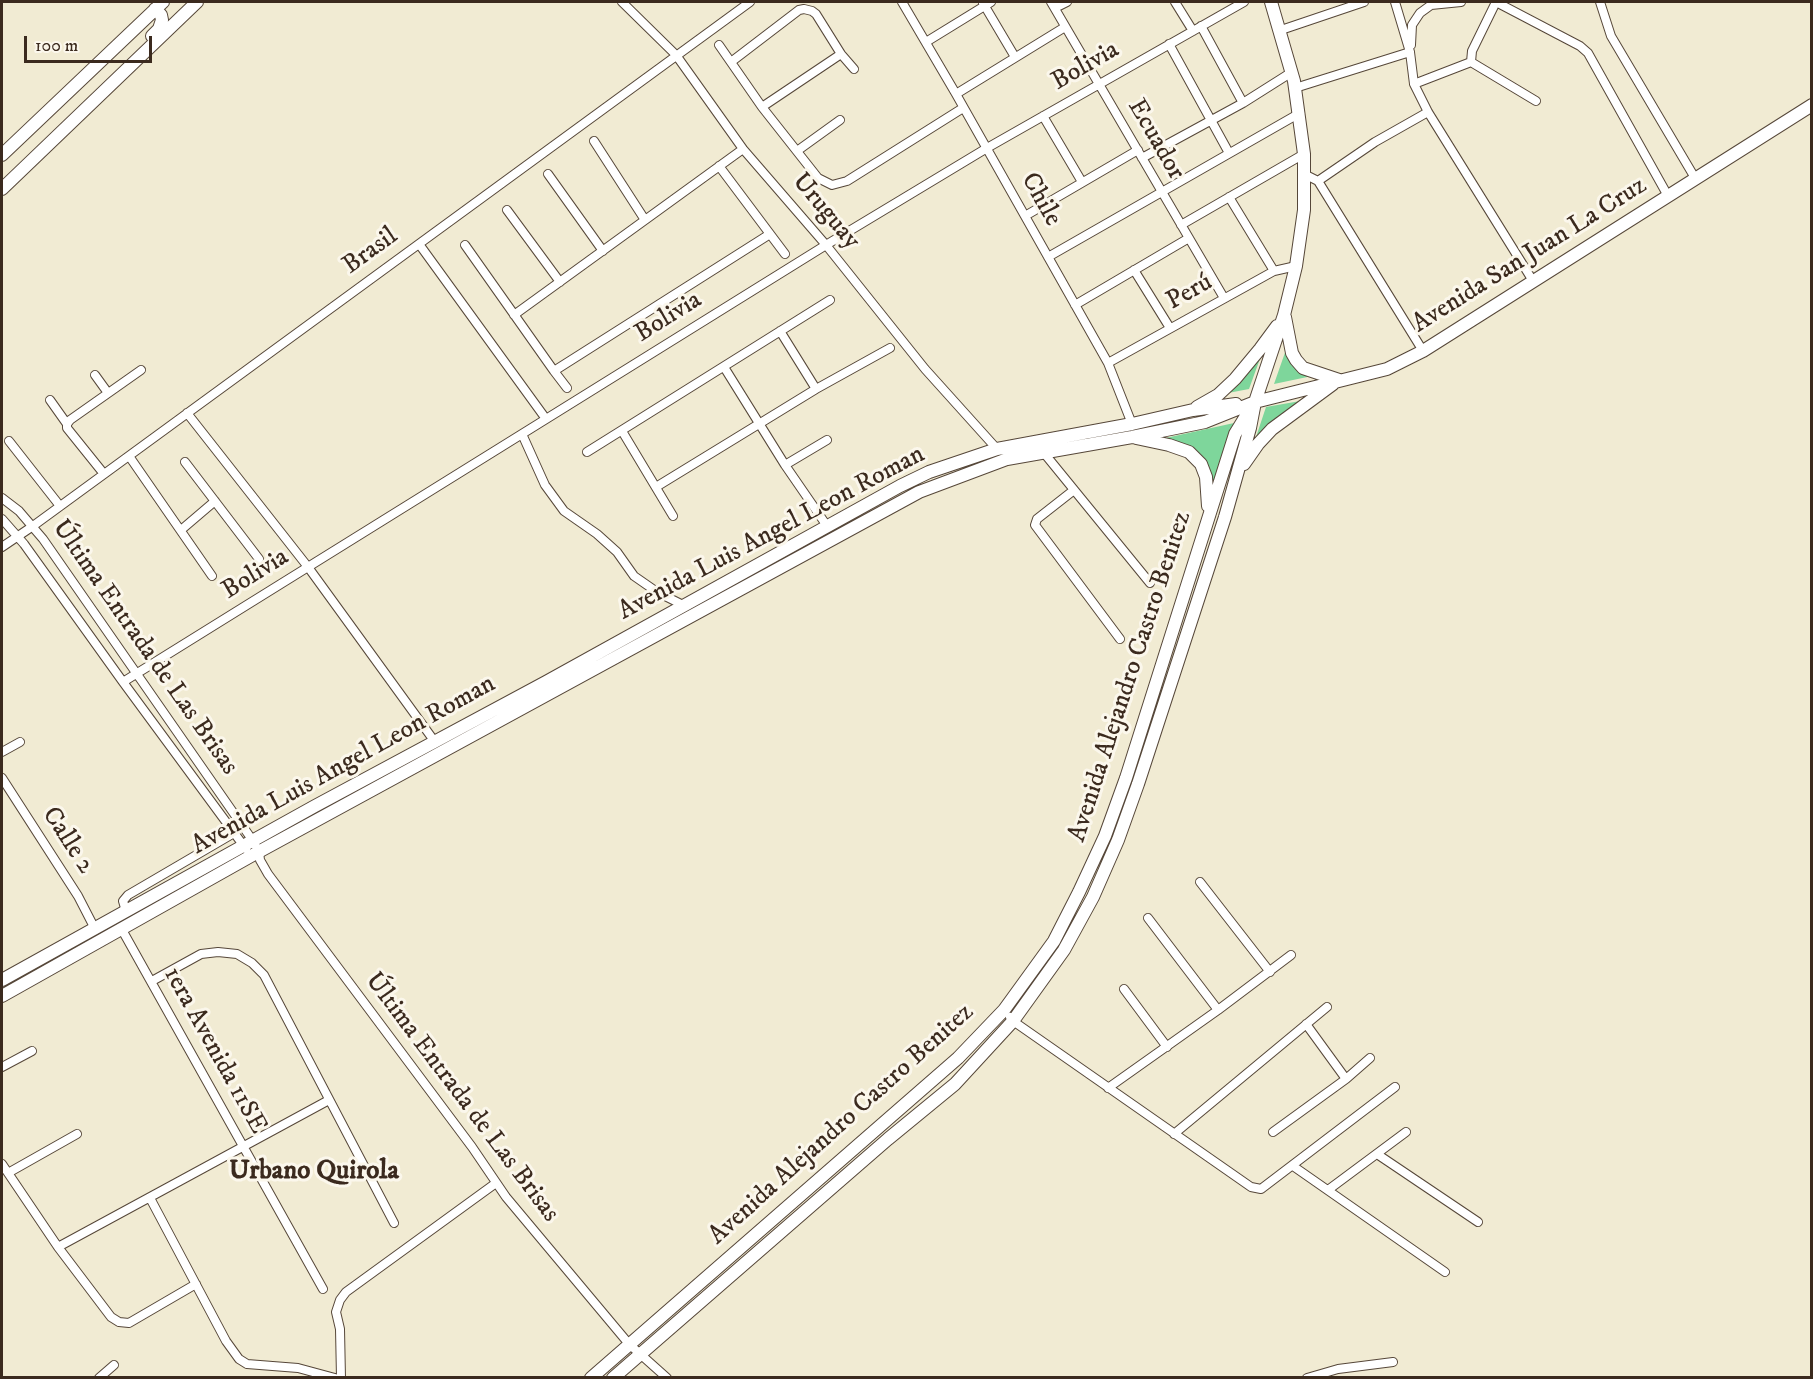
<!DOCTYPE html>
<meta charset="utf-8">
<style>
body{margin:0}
#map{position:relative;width:1813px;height:1379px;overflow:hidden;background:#f1ebd3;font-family:"IM FELL DW Pica",serif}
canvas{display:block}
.frame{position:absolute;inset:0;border:3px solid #3b2a1e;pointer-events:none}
.scale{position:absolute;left:24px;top:36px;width:128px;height:27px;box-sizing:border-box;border:3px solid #3b2a1e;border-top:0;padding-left:8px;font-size:18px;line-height:21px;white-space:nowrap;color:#3b2a1e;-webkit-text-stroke:4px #fbf7ec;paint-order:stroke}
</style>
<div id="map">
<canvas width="1813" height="1379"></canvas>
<div class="frame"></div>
<div class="scale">100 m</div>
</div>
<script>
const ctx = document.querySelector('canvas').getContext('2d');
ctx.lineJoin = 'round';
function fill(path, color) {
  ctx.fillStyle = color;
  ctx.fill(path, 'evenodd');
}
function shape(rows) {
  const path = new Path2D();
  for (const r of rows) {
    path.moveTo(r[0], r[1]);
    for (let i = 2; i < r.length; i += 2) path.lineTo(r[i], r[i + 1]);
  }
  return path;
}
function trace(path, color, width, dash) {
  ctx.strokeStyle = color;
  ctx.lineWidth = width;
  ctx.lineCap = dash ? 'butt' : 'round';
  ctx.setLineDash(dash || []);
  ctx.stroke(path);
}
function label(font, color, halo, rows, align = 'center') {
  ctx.font = font + ' "IM FELL DW Pica",serif';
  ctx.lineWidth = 6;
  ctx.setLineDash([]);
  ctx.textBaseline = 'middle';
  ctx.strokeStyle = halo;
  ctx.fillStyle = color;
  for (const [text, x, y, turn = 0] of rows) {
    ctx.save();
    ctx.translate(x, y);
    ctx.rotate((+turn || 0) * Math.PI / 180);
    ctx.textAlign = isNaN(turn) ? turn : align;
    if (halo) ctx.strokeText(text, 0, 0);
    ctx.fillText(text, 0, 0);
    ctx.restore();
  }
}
const green = shape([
 [1288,344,1312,376,1274,384],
 [1261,356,1249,389,1228,393,1238,385],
 [1306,400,1253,446,1266,407],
 [1234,423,1212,492,1201,460,1161,439]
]);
const street = shape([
 [622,2,676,55,743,149,826,245,925,369,997,449],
 [902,2,956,94,1108,363,1132,424],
 [1051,2,1224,298],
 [1175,2,1193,31],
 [1395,2,1410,52,1414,84,1428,112,1533,281],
 [1496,2,1580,46,1588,53,1668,196],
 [1600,2,1611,36,1695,178],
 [983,3,1015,57],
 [1055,8,1067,2],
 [1201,26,1243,103],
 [1281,30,1364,2],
 [926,42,991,2],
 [1169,44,1229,153],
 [719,45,762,107,818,178,832,185,847,181,963,108],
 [1411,45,1412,25,1420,13,1431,5,1461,2],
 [731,62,799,10,804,9,812,11,816,14,841,54,854,69],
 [1471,62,1472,51,1496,2],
 [1414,84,1471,62,1536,101],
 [1295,88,1410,52],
 [956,94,1065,27],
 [762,107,841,54],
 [1043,116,1082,182],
 [594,141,645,220],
 [797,151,840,120],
 [1142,158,1243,103,1292,72],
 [548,174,603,251],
 [1304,174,1318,181,1423,351],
 [1318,181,1375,142,1428,112],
 [1229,197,1274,271],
 [507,210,560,282],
 [1025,216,1138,150],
 [1181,225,1304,154],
 [770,234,785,254],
 [419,244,546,419],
 [465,245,554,371,770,234,719,166],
 [1048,257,1300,113],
 [1134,270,1170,328],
 [1075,305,1189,238],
 [514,315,743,149],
 [780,331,816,389],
 [1108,363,1274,271,1296,266],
 [724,367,785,465,827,526],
 [554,371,567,388],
 [95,375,108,393],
 [50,400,67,424],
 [187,413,308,567,435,742],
 [622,431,673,516],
 [522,434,545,485,564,511,597,534,617,552,634,576,657,592,683,605],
 [9,441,60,506],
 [587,452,830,300],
 [1044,453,1150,583],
 [129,456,212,576],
 [185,462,259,559],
 [785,465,827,440],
 [104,474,67,428,67,424,70,420,141,370],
 [656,487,816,389,890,348],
 [1074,490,1037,519,1035,525,1120,639],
 [2,498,19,511,43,539,253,841,259,852,260,860,268,874,472,1147,506,1197,629,1344,667,1378],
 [2,519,24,544,123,682,246,849],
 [181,530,215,501],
 [2,547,33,526,750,2],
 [123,682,826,245,987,148,1244,2],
 [2,752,20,742],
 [2,778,78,896,94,927],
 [1200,882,1270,972],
 [126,911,123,901,128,895,234,833],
 [1148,918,1218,1010],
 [121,928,323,1289],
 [152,981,201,954,218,952,237,954,252,963,264,975,394,1223],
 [1124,989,1167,1047],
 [1010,1017,1013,1021,1251,1187,1261,1189,1395,1087],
 [1306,1024,1346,1079],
 [2,1067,32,1051],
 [1108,1088,1218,1010,1291,955],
 [1273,1132,1346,1079,1370,1058],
 [1174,1134,1327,1007],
 [1377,1154,1478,1222],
 [2,1164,58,1247,111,1317,119,1322,129,1323,196,1284],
 [1293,1166,1445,1272],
 [8,1173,77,1134],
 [1328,1190,1406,1132],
 [150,1198,226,1341,239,1359,247,1364,298,1368,335,1378],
 [58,1247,329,1100],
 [99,1378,114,1365],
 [341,1378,340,1329,336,1312,340,1300,346,1292,496,1183],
 [1307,1378,1338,1369,1393,1362]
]);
const secondary = shape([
 [1285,317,1292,353,1296,360,1303,368,1339,380],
 [1197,407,1218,395,1235,379,1260,349,1277,326],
 [1136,438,1169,445,1189,452,1201,464,1206,477,1208,506],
 [1244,464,1258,444,1272,429,1333,384],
 [2,980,315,806,546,682,900,486,929,472,997,449,1132,424,1193,410,1236,404],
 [2,996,251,856,919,492,1007,459,1132,437,1205,422,1255,402,1387,369,1423,351,1812,105],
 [591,1378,958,1058,1004,1010,1054,941,1079,892,1105,836,1126,778,1235,434,1251,408],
 [613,1378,888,1139,955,1084,1013,1021,1064,950,1093,897,1118,840,1138,784,1225,517,1250,428,1255,402,1284,315,1296,266,1304,210,1304,154,1294,81,1271,2]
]);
const primary = shape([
 [152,36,159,29,162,20,161,15,155,9],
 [2,155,163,2],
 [2,189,197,2]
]);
const streetNames = [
 ["Bolivia",1086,67,-30],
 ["Ecuador",1155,140,60],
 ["Chile",1040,200,61],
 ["Uruguay",825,212,50],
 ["Brasil",371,252,-36],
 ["Avenida San Juan La Cruz",1530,256,-32],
 ["Perú",1190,293,-29],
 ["Bolivia",669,318,-32],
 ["Avenida Luis Angel Leon Roman",772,534,-28],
 ["Bolivia",256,575,-32],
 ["Última Entrada de Las Brisas",144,648,55],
 ["Avenida Alejandro Castro Benitez",1131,677,-72],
 ["Avenida Luis Angel Leon Roman",344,766,-29],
 ["Calle 2",67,841,57],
 ["1era Avenida 11SE",214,1051,61],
 ["Última Entrada de Las Brisas",461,1098,53],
 ["Avenida Alejandro Castro Benitez",842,1125,-42]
];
const neighbourhoodNames = [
 ["Urbano Quirola",314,1172]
];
fill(green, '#7ed69b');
trace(street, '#564739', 10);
trace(secondary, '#564739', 14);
trace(primary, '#564739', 14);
trace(street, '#fff', 8);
trace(secondary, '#fff', 12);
trace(primary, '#fff', 12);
label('26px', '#3b2a1e', '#fbf7ec', streetNames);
label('bold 27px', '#3b2a1e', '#fbf7ec', neighbourhoodNames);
</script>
